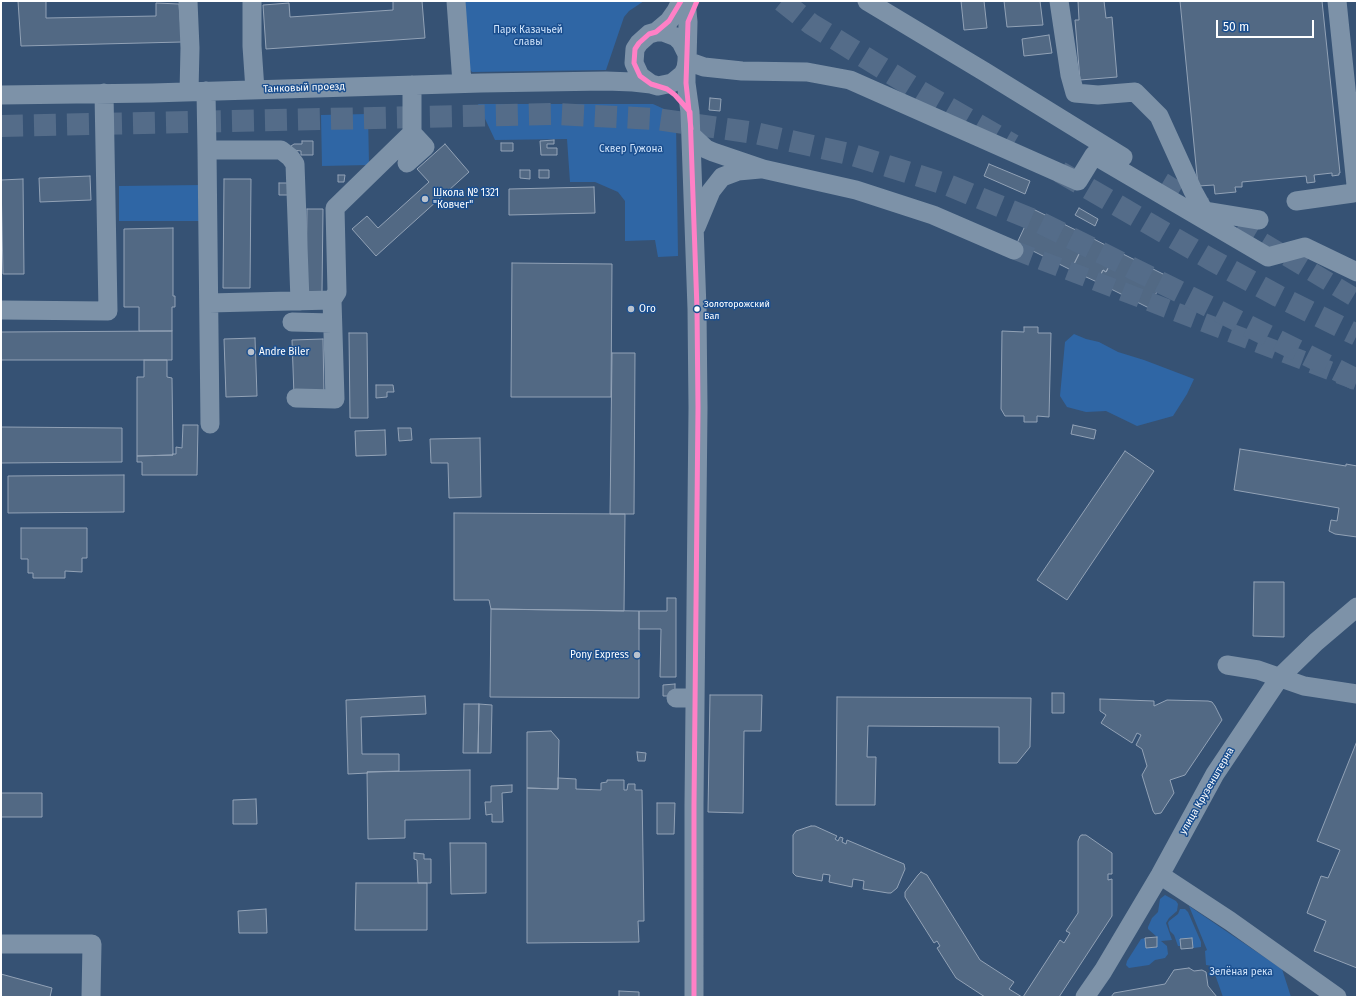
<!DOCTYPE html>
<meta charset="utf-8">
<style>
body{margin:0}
#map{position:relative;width:1358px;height:998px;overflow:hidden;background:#365274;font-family:"Fira Sans",sans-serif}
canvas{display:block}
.frame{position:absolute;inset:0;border:2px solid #fff;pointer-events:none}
.scale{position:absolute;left:1216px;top:20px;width:98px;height:18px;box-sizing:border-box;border:2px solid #fff;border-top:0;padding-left:5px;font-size:12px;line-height:14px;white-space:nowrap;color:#fff;-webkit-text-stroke:3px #1b4f8f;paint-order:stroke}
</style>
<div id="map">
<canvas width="1358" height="998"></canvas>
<div class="frame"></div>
<div class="scale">50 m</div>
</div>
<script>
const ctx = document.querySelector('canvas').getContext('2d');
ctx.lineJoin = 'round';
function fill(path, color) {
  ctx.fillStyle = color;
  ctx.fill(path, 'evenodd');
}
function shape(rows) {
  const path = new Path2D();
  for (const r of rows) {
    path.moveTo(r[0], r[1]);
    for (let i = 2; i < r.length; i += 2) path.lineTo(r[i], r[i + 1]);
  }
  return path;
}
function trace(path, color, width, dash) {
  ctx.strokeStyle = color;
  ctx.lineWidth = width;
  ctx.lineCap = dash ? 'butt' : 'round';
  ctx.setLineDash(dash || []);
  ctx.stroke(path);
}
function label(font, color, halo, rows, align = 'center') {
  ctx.font = font + ' "Fira Sans",sans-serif';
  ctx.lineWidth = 3;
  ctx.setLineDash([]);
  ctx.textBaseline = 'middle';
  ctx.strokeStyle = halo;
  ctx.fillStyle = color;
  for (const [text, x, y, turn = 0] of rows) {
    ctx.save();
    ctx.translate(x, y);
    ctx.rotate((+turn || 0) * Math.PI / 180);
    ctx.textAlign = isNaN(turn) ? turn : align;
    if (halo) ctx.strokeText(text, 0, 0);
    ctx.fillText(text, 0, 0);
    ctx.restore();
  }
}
const green = shape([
 [465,1,644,1,629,11,624,17,606,70,472,72,469,68],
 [478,104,653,104,664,109,671,115,676,122,678,256,658,257,655,240,625,241,625,201,618,192,595,182,570,182,567,139,495,140],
 [368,114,369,165,322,166,321,115],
 [203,185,203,221,119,221,119,186],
 [1074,334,1086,339,1099,342,1118,352,1144,360,1194,379,1187,394,1173,416,1137,426,1106,411,1086,412,1067,407,1060,396,1065,342],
 [1165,895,1176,901,1178,904,1177,911,1169,918,1166,923,1172,940,1161,941,1167,946,1168,954,1165,958,1155,960,1149,965,1129,968,1126,965,1127,961,1141,939,1145,938,1146,948,1157,947,1157,937,1148,929,1148,927,1152,918,1158,912,1160,899],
 [1189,906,1282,969,1291,997,1223,997,1212,966,1206,965,1205,951,1207,950],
 [1180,909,1185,909,1188,912,1201,942,1201,947,1193,948,1192,938,1180,939,1181,946,1178,946,1174,935,1170,931,1168,923,1169,921,1178,914]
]);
const building = shape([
 [18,1,46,1,46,18,156,16,156,3,179,4,182,42,21,46,18,1],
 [393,1,422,1,425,38,266,49,263,5,289,3,290,17,393,10,393,1],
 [961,1,984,1,987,28,964,30,961,1],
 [1004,1,1040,1,1043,25,1007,27,1004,1],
 [1078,1,1104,1,1106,18,1112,17,1117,77,1080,80,1075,20,1079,20,1078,1],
 [1180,1,1322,1,1340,173,1339,173,1339,175,1332,176,1332,173,1314,175,1315,182,1307,183,1306,176,1242,182,1242,187,1235,187,1236,192,1215,194,1214,185,1198,186,1180,1],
 [1049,35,1052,53,1024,56,1022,39,1049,35],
 [710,98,721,99,720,111,709,110,710,98],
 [554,140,554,144,547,144,547,148,557,148,557,155,541,155,540,141,554,140],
 [302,141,313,141,313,155,301,155,301,151,293,150,291,146,294,144,302,144,302,141],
 [501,143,513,143,513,151,501,151,501,143],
 [445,144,469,172,376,256,352,229,367,216,378,228,429,182,417,169,445,144],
 [989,164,1030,181,1025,194,984,176,989,164],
 [520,170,530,170,530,179,520,178,520,170],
 [539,170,549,170,549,178,539,178,539,170],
 [338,175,345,175,344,182,338,182,338,175],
 [90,176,91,200,40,202,39,178,90,176],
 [23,179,24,274,3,274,1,180,23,179],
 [224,179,251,179,250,288,223,288,224,179],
 [279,183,290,183,290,195,279,195,279,183],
 [594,187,595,213,509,215,509,189,594,187],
 [1079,208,1098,219,1095,226,1075,215,1079,208],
 [307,209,323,209,322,292,306,292,307,209],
 [1033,209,1088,236,1071,270,1017,243,1033,209],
 [173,228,173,296,175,296,175,307,172,307,172,331,139,331,139,307,124,307,124,229,173,228],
 [1088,236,1117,251,1106,272,1103,270,1097,282,1071,270,1088,236],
 [1117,251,1165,275,1149,308,1097,282,1103,270,1106,272,1117,251],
 [512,263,612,264,611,397,511,397,512,263],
 [1024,327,1038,327,1038,333,1051,333,1049,417,1037,416,1037,422,1024,422,1024,416,1005,416,1001,409,1002,331,1024,332,1024,327],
 [172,331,172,360,1,360,1,332,172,331],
 [349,333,367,333,368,418,350,418,349,333],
 [255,338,257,396,226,397,224,339,255,338],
 [323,339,324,395,294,396,292,340,323,339],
 [612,353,635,353,634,514,610,514,612,353],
 [144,360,167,360,167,377,172,378,173,455,137,456,137,377,144,377,144,360],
 [376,385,393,385,394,392,387,392,387,397,376,398,376,385],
 [183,425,198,425,197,475,142,475,142,462,137,462,137,456,173,455,172,454,176,454,176,447,182,448,183,425],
 [1073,425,1096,430,1094,439,1071,434,1073,425],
 [1,427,122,428,122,462,1,463,1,427],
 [398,428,411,428,412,440,399,441,398,428],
 [385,430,386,455,356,456,355,431,385,430],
 [480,438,481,497,449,498,448,463,431,463,430,439,480,438],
 [1240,449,1346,466,1346,464,1357,466,1357,537,1335,534,1329,531,1331,520,1337,521,1339,508,1234,490,1240,449],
 [1125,451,1154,471,1067,600,1037,580,1125,451],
 [124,475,124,512,8,513,8,476,124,475],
 [454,513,625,514,624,611,491,609,489,600,454,600,454,513],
 [21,528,87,528,87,558,82,558,82,572,65,571,65,578,33,578,33,573,28,573,28,559,21,559,21,528],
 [1254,582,1284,582,1284,637,1253,636,1254,582],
 [667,598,676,598,676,677,660,677,661,629,639,629,639,611,667,611,667,598],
 [491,609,639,611,639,698,490,697,491,609],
 [675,684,675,696,663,696,663,685,675,684],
 [1052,693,1064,693,1064,713,1052,713,1052,693],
 [710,695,762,695,761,731,744,731,743,813,708,812,710,695],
 [425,696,426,714,361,717,362,754,399,754,399,771,367,772,368,773,348,774,346,700,425,696],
 [837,697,1031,698,1030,747,1017,763,999,763,999,727,868,726,867,757,876,757,875,805,836,805,837,697],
 [1100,699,1154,701,1154,706,1167,700,1208,701,1212,702,1215,706,1222,720,1185,775,1170,780,1174,793,1161,813,1155,814,1153,811,1142,775,1147,766,1142,749,1136,745,1141,735,1137,733,1132,743,1101,723,1106,715,1100,711,1100,699],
 [464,704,479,704,478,753,463,753,464,704],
 [479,704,492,705,491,753,478,753,479,704],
 [551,731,559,740,558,789,527,788,527,732,551,731],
 [1357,741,1357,968,1314,951,1326,921,1307,913,1321,876,1328,878,1340,850,1317,841,1357,741],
 [637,752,646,753,645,761,638,761,637,752],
 [470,770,470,819,405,820,405,838,368,839,367,772,470,770],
 [558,778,576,779,576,789,601,790,601,783,607,782,607,780,624,780,624,790,627,790,628,784,635,784,635,790,642,790,644,921,638,921,639,942,527,943,527,788,558,789,558,778],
 [512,785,512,792,502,793,503,822,492,822,492,814,486,815,485,802,491,802,491,786,512,785],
 [1,793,42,793,42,817,1,817,1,793],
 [256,799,257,824,233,824,233,800,256,799],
 [657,803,675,803,674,834,657,834,657,803],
 [811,826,815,826,837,836,835,839,838,841,840,837,843,838,842,842,846,844,847,840,904,864,905,869,897,888,891,893,888,893,863,889,864,881,853,879,852,887,829,882,830,875,823,874,822,881,796,876,793,873,793,835,796,831,811,826],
 [1082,835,1086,835,1112,853,1112,874,1108,874,1108,880,1112,879,1112,916,1059,997,1023,997,1060,940,1064,943,1070,933,1066,931,1078,913,1078,841,1080,836,1082,835],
 [450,843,486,843,486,893,451,894,450,843],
 [414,853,424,854,424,859,431,859,431,883,418,883,417,860,414,859,414,853],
 [921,872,927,875,980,960,1014,982,1009,989,1022,997,985,997,956,978,937,948,940,946,937,941,934,943,905,897,905,892,918,875,921,872],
 [356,883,427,883,427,930,355,930,356,883],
 [266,909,267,933,239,933,238,911,266,909],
 [1157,937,1157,947,1146,948,1145,938,1157,937],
 [1192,938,1193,948,1181,949,1180,939,1192,938],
 [1189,968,1194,971,1202,970,1206,972,1208,986,1217,997,1111,997,1114,993,1165,984,1174,970,1189,968],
 [1,974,52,988,50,997,1,997,1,974],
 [619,991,639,992,639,997,619,997,619,991]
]);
const minorTunnel = shape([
 [1163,182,1357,299],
 [1014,250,1357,381]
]);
const majorTunnel = shape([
 [782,1,811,24,921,92,1013,145],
 [1,126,556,114,656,119,755,133,853,155,948,185,1041,223,1357,380],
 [1060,172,1210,259,1278,296,1357,335]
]);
const minor = shape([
 [188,1,190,48,189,92],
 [252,1,252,46,255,90],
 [456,1,462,83],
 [686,1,688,22,687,61,686,68,683,74,672,83,658,86,651,84,640,76,634,63,635,49,639,43,649,34,656,32,663,32,676,37,681,42,687,54],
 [867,1,985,72,1123,157],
 [1059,1,1070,75,1075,93,1098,95,1135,92,1159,116,1193,191,1204,211,1259,220],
 [656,32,669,21,676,11,681,1],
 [687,61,704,67,742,71,807,72,850,80,1078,181,1094,155,1268,257,1305,247,1357,272],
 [686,68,686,83,690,112,697,309,698,408,694,804,694,997],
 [206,91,207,150,281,150,290,157,295,164,300,301],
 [1,95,152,93,481,83,606,81,633,82,651,84],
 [691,135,706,149,713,152,763,169,856,190,933,215,1014,250],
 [207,150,210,424],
 [407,163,425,147,412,133],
 [1296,201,1353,193,1356,185,1337,1],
 [696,227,711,191,722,177,738,171,760,169],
 [209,303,332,300,337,292,335,208,412,133,412,85],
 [1,310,108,311,104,93],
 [292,322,332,323],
 [296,398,335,399,332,300],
 [1227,665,1258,670,1304,686,1357,694],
 [676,698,695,698],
 [1160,875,1230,921,1337,997],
 [1,944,92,944,91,997],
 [1085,997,1103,971,1160,875,1215,774,1280,677,1316,642,1357,607]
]);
const bus1 = shape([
 [681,1,669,21,656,32,649,34,639,43,635,49,634,63,640,76,651,84,667,89,675,95,690,112,697,309,698,408,694,804,694,997],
 [691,129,686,83,688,22,697,1]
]);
const markers = [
 [425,199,4,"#b9c2ce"],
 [631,309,4,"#b9c2ce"],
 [697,309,3.5,"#fff"],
 [251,352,4,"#b9c2ce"],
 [637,655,4,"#b9c2ce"]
];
const busNames = [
 ["Золоторожский",704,304],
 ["Вал",704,316]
];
const parkNames = [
 ["Парк Казачьей",528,30],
 ["славы",528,42],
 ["Сквер Гужона",631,149],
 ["Зелёная река",1241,972]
];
const streetNames = [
 ["Танковый проезд",304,88,-2],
 ["улица Крузенштерна",1207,791,-60]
];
const poiNames = [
 ["Школа № 1321",433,193],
 ["\"Ковчег\"",433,205],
 ["Ого",639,309],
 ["Andre Biler",259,352],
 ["Pony Express",629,655,"right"]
];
fill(green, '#2f66a5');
fill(building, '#526984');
trace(building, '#92a2b6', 1);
trace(minorTunnel, '#546c89', 19, [19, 10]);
trace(majorTunnel, '#546c89', 22, [22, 11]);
trace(minor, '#7d92a8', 19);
trace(bus1, '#ff80c6', 5);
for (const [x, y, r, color] of markers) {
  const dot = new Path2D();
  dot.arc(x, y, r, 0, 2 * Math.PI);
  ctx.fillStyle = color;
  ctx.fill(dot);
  trace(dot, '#1b4f8f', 1.5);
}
label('9px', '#fff', '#1b4f8f', busNames, 'left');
label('10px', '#cfe3fa', '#1b4f8f', parkNames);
label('10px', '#fff', '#1b4f8f', streetNames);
label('10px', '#fff', '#1b4f8f', poiNames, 'left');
</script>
